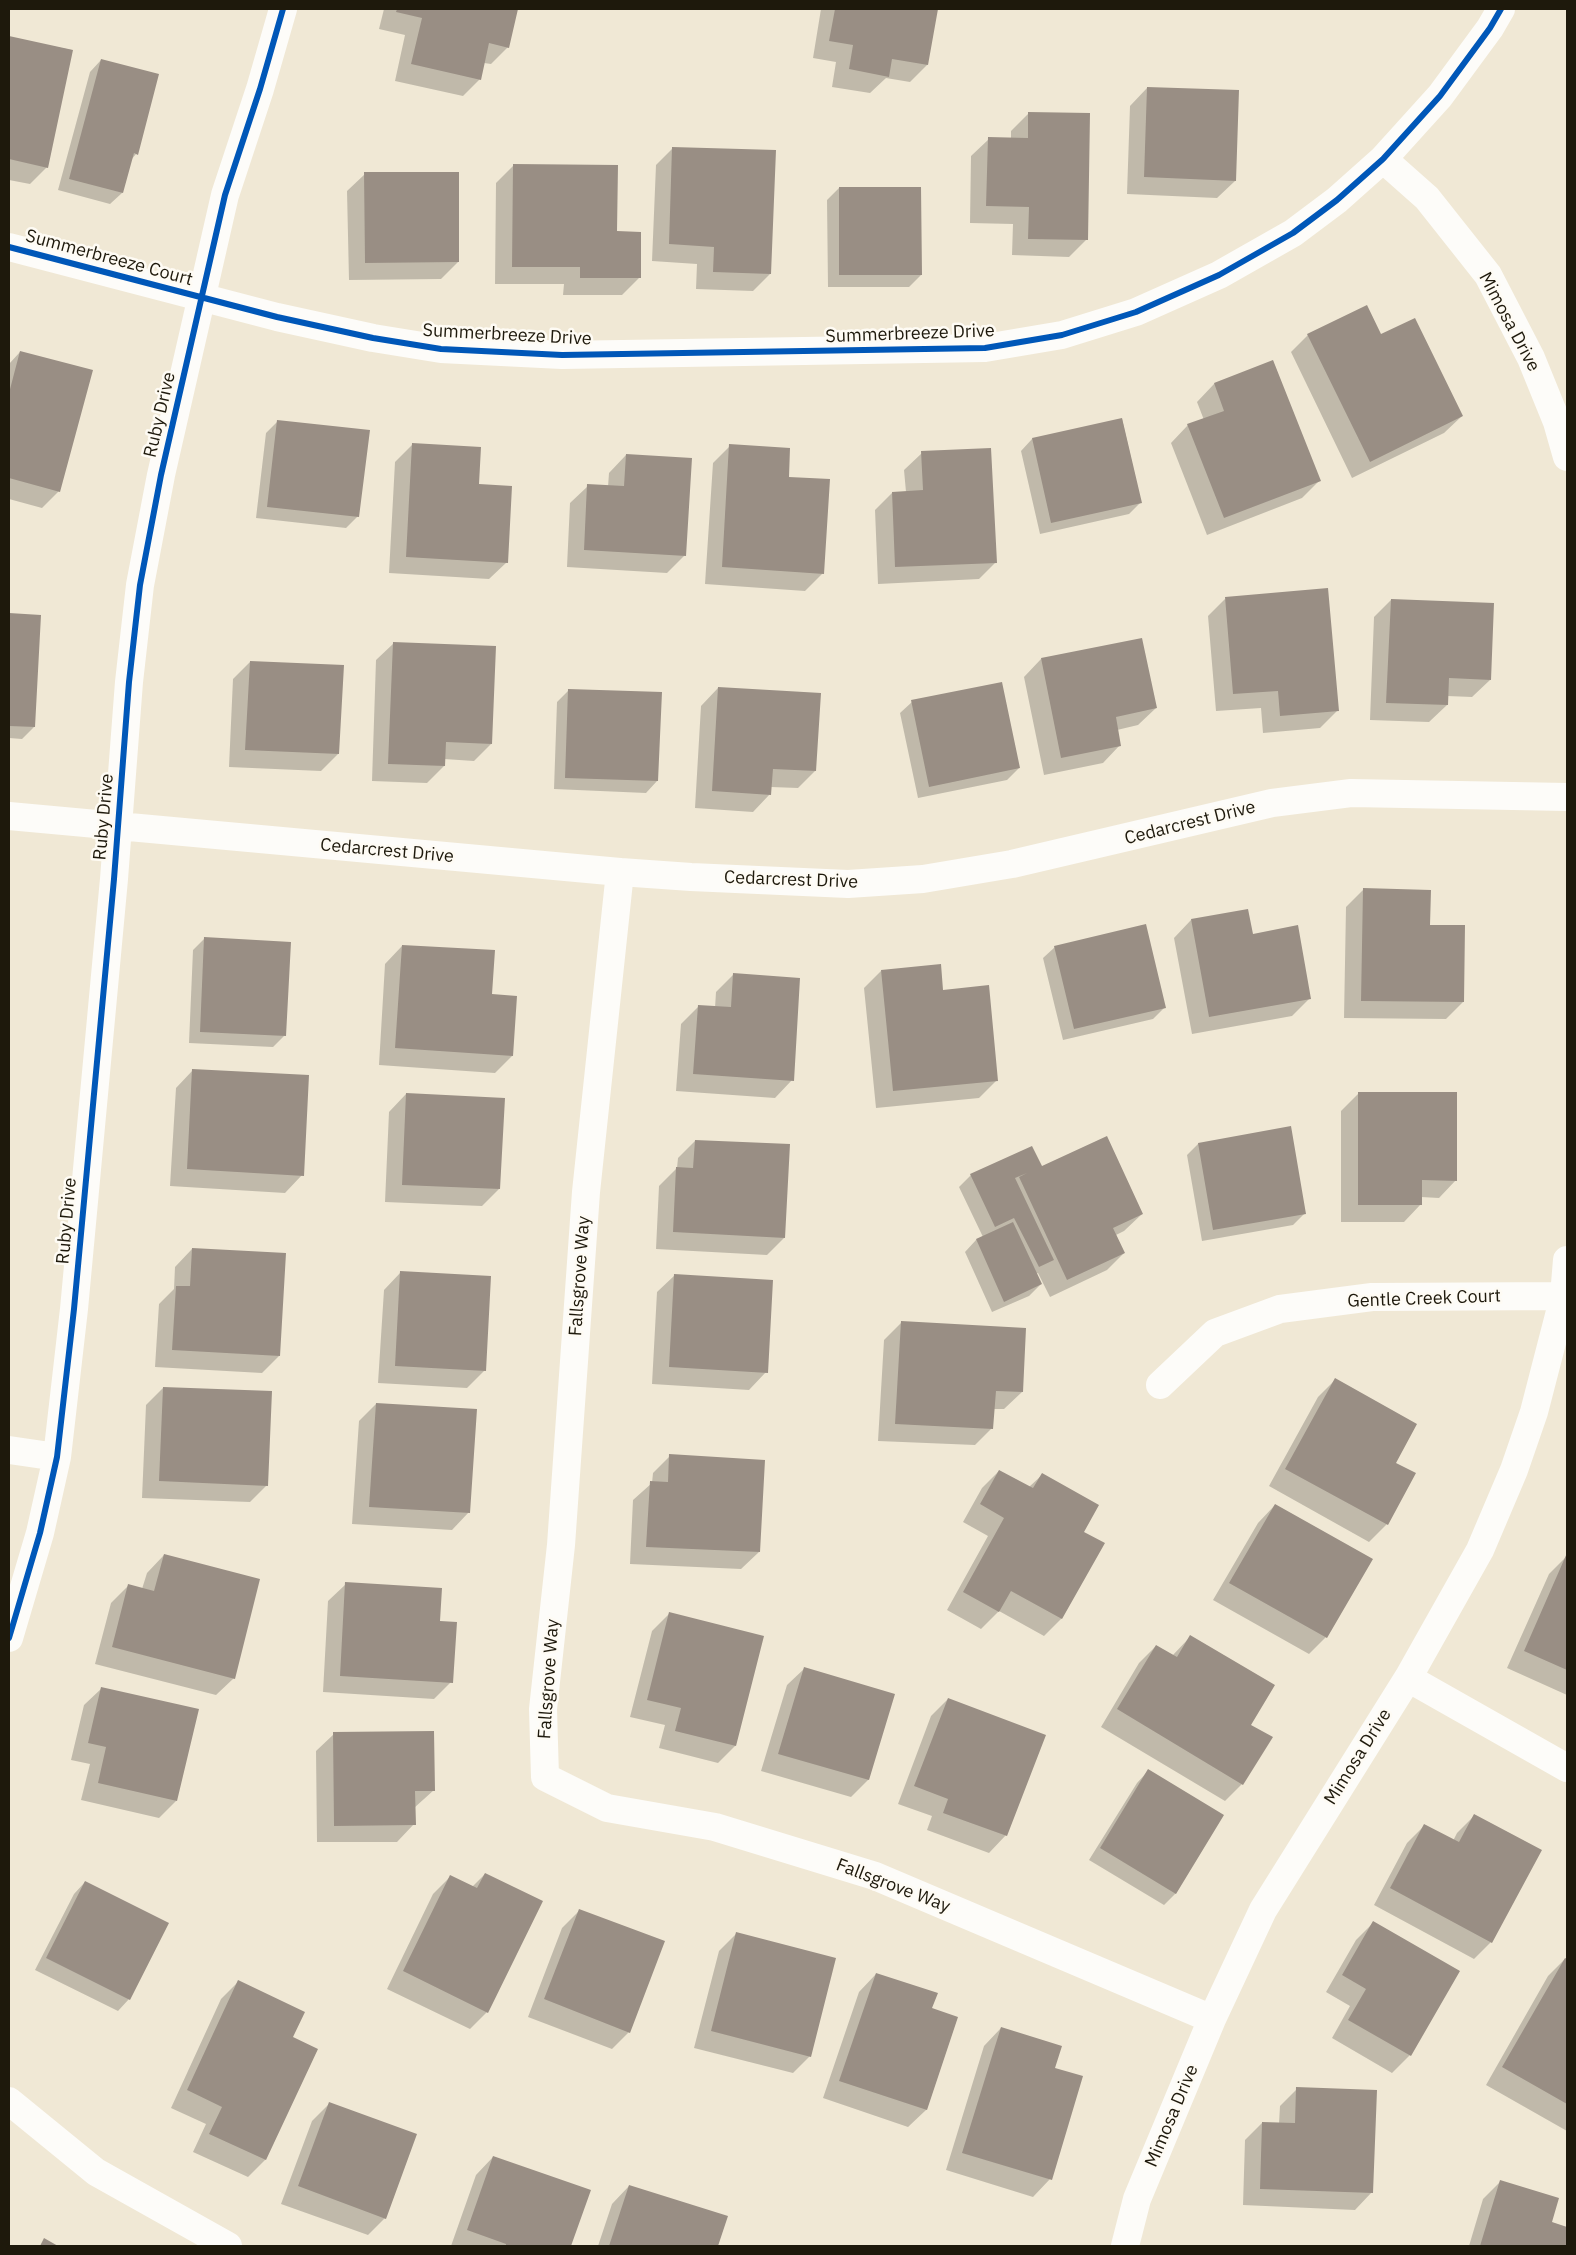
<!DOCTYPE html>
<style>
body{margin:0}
#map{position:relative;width:1576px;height:2255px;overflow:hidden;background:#f0e8d5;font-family:"IBM Plex Sans",sans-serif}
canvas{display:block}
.frame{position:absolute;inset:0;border:10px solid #1e190c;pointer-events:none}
</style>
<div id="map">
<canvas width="1576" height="2255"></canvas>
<div class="frame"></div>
</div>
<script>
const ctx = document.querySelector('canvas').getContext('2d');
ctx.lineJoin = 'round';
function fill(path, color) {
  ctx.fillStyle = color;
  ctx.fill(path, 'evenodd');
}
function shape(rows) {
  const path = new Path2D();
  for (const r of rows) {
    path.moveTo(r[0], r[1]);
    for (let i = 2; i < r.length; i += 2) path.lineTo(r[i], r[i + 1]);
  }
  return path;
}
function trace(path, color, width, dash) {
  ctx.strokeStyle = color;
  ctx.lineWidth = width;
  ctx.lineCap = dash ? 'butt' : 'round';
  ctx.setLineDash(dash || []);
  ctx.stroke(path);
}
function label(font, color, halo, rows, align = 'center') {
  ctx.font = font + ' "IBM Plex Sans",sans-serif';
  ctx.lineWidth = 5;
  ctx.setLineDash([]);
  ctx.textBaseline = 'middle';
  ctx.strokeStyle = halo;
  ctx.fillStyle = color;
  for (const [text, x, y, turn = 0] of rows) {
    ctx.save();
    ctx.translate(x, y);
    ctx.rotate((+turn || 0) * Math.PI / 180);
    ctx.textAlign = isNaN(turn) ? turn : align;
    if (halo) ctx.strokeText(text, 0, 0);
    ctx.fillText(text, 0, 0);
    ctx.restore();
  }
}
const shadow = shape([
 [384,9,517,9,508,47,491,64,484,63,480,79,463,96,395,81,405,35,379,29],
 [821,9,937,9,927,65,910,82,886,78,870,93,832,87,836,62,813,58],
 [9,38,72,50,47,167,30,184,9,180],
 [101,60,136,154,131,160,122,193,110,204,58,190,90,72],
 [1147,88,1235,181,1217,198,1127,194,1130,106],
 [1029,113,1086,240,1069,257,1012,255,1013,224,970,223,971,156,989,139,1011,139,1011,131],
 [673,148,770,274,753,291,696,289,697,264,652,261,656,165],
 [514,165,616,233,639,278,622,295,563,295,564,284,495,284,496,183],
 [365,174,458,262,441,279,349,280,347,191],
 [839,188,921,275,909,287,828,287,827,200],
 [1308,335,1462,416,1444,433,1352,478,1291,352],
 [20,352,59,491,42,508,9,499,9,364],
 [1273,361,1319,481,1302,498,1207,535,1171,443,1188,425,1204,420,1197,402,1214,384],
 [1122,419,1141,502,1129,514,1040,534,1021,451,1032,439],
 [278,421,358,516,346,528,256,518,266,433],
 [413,444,477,485,507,562,489,579,389,573,395,462],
 [730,446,823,573,805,591,705,584,713,463],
 [922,453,996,562,979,579,878,584,875,510,892,493,906,492,904,470],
 [626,455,684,556,667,573,567,567,570,503,588,486,608,487,609,473],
 [1225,599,1337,711,1320,728,1263,733,1261,708,1216,711,1208,616],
 [1391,600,1490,680,1472,697,1447,696,1447,705,1429,722,1370,720,1374,617],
 [9,614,40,616,34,727,22,739,9,738],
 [394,643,491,744,474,761,444,759,444,766,427,783,372,781,376,660],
 [1041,659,1156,708,1138,725,1117,730,1120,745,1103,763,1044,775,1024,677],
 [250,662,338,754,321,771,229,767,233,679],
 [718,688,815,771,798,788,771,787,770,794,753,812,695,808,701,706],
 [568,691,657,781,646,793,554,789,557,702],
 [912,702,1019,768,1007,780,918,798,900,713],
 [1363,890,1429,926,1463,1002,1446,1019,1344,1018,1346,907],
 [1191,920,1252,935,1310,998,1292,1016,1192,1034,1174,938],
 [205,938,284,1036,273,1047,189,1043,193,950],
 [402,946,490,995,512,1056,495,1073,379,1065,385,964],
 [1055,947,1165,1007,1153,1019,1063,1040,1043,958],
 [881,971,942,991,996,1081,979,1098,876,1108,864,988],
 [734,974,792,1080,775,1098,676,1091,681,1024,698,1007,715,1008,716,992],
 [193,1070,302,1175,285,1193,170,1186,176,1088],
 [406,1094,499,1189,482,1206,385,1202,389,1112],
 [1358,1094,1456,1180,1439,1198,1421,1197,1421,1204,1404,1222,1341,1222,1341,1111],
 [1290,1128,1305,1213,1293,1225,1202,1241,1187,1155,1198,1144],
 [695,1141,784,1238,767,1255,656,1249,659,1186,677,1168,678,1158],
 [1040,1166,1142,1214,1124,1231,1116,1235,1124,1253,1107,1270,1050,1297,1038,1273,1036,1274,1041,1284,1029,1296,992,1312,965,1252,976,1240,983,1237,959,1187,971,1175],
 [192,1249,279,1356,262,1373,155,1367,159,1304,174,1289,175,1267],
 [401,1272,485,1370,467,1388,378,1383,384,1290],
 [675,1275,766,1372,749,1390,652,1384,657,1292],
 [901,1323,1022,1392,1004,1409,993,1409,992,1428,975,1445,878,1441,884,1340],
 [1335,1380,1394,1463,1414,1474,1387,1524,1369,1542,1269,1486,1318,1397],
 [163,1388,267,1485,250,1502,142,1498,146,1405],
 [376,1404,469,1512,452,1530,352,1524,359,1421],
 [670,1456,759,1552,741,1569,630,1564,633,1500,652,1483,653,1473],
 [999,1471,1029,1487,1042,1475,1082,1533,1061,1619,1044,1636,999,1611,981,1629,947,1610,988,1536,963,1522,982,1488],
 [1275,1505,1326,1637,1309,1654,1213,1600,1258,1523],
 [164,1555,234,1678,216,1695,95,1664,111,1603,128,1586,142,1589,147,1573],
 [1566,1557,1567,1558,1567,1695,1507,1668,1549,1574],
 [346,1584,439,1622,451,1682,434,1699,323,1692,328,1601],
 [669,1614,763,1637,735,1746,718,1763,659,1748,665,1725,630,1717,652,1631],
 [1190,1637,1250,1725,1242,1784,1225,1801,1101,1727,1139,1663,1156,1646,1172,1656],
 [805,1668,893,1695,868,1780,851,1797,761,1771,787,1685],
 [102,1688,176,1801,159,1818,81,1800,90,1764,71,1760,84,1705],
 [948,1699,1006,1835,989,1853,927,1830,932,1816,898,1804,931,1716],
 [334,1734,434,1790,414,1808,414,1824,397,1842,317,1842,316,1751],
 [1148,1771,1176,1893,1164,1905,1089,1860,1137,1783],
 [1475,1815,1491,1942,1474,1959,1374,1905,1407,1843,1425,1825,1453,1841,1457,1833],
 [485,1874,487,2012,470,2029,387,1989,433,1894,450,1877,472,1887],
 [85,1882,129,1999,118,2011,35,1970,74,1894],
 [580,1910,629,2032,612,2049,528,2017,562,1928],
 [1373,1923,1459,1971,1410,2055,1392,2073,1332,2038,1350,2006,1326,1992,1356,1940],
 [736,1934,810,2056,793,2073,694,2048,719,1951],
 [1565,1959,1567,1961,1567,2131,1486,2085,1548,1976],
 [876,1974,931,2009,957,2018,926,2110,908,2127,823,2098,859,1992],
 [238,1982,291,2038,317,2050,265,2160,248,2177,193,2152,206,2124,171,2108,221,1999],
 [1001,2028,1054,2069,1050,2179,1033,2197,946,2170,984,2046],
 [1297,2089,1372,2192,1355,2210,1243,2205,1245,2140,1262,2123,1279,2124,1280,2106],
 [330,2103,385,2218,368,2235,281,2204,312,2121],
 [493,2157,589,2191,570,2246,451,2246,476,2175],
 [1501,2181,1551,2223,1567,2228,1567,2246,1469,2246,1483,2199],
 [629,2186,726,2217,717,2246,598,2246,612,2204]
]);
const building = shape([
 [397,9,518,9,509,48,489,43,481,80,411,64,422,18,396,12],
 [835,9,938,9,928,65,892,59,889,77,849,69,853,45,829,41],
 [9,36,73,50,48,168,9,159],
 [101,59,159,74,138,155,134,153,123,193,69,179],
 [1147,87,1239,90,1236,181,1144,177],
 [1028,112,1090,113,1088,240,1028,239,1029,207,986,206,988,137,1028,138],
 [672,147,776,150,771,274,713,272,714,247,669,244],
 [513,164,618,165,617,231,641,232,641,278,580,278,580,267,512,267],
 [364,172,459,172,459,262,365,263],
 [839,187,921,187,922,275,839,275],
 [1367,305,1381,334,1415,318,1463,416,1370,462,1307,334],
 [20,351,93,370,60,492,9,478,9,393],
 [1273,360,1321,481,1224,518,1187,424,1224,411,1214,383],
 [1122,418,1142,503,1051,523,1032,438],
 [277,420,370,430,359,517,267,507],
 [412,443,481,447,479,484,512,486,508,563,406,557],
 [729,444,790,448,789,477,830,479,824,574,722,567],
 [991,448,997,563,895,567,892,492,923,490,921,451],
 [626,454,692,458,686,556,584,550,587,484,624,486],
 [1328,588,1339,711,1280,716,1278,691,1233,694,1225,597],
 [1391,599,1494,603,1491,680,1449,678,1448,705,1386,703],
 [9,613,41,615,35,727,9,726],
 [1142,638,1157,708,1116,717,1121,746,1061,758,1041,658],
 [393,642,496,646,492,744,446,742,445,766,388,764],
 [250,661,344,665,339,754,245,750],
 [1002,682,1020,768,929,787,911,700],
 [718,687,821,693,816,771,773,769,771,795,712,791],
 [568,689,662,692,658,781,565,778],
 [1363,888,1431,890,1430,925,1465,925,1464,1002,1361,1001],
 [1248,909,1253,934,1298,925,1311,999,1209,1017,1191,919],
 [1146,924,1166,1008,1074,1029,1054,946],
 [204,937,291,942,286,1036,200,1032],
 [402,945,495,950,492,994,517,996,513,1056,395,1048],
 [941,964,943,990,989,985,998,1081,893,1091,881,970],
 [733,973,800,978,794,1081,693,1074,698,1005,731,1007],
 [192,1069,309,1075,304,1176,187,1169],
 [1358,1092,1457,1092,1457,1181,1422,1180,1422,1205,1358,1205],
 [406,1093,505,1098,500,1189,402,1185],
 [1291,1126,1306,1214,1213,1230,1198,1143],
 [1107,1136,1143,1214,1113,1228,1125,1253,1067,1280,1019,1177,1027,1173,1015,1178,1054,1260,1039,1267,1014,1218,995,1227,970,1174,1032,1146,1042,1166],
 [695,1140,790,1144,785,1238,673,1232,676,1167,693,1168],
 [1013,1222,1042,1284,1004,1302,976,1239],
 [192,1248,286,1253,280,1356,172,1350,176,1286,190,1286],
 [400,1271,491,1276,486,1371,395,1366],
 [674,1274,773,1280,768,1373,669,1367],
 [901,1321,1026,1328,1023,1392,996,1391,993,1429,895,1424],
 [1335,1378,1417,1424,1396,1463,1416,1473,1388,1525,1285,1469],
 [163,1387,272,1391,268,1486,159,1481],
 [376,1403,477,1409,470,1513,369,1507],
 [669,1454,765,1460,760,1552,646,1547,650,1481,668,1482],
 [999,1470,1033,1488,1042,1473,1099,1505,1084,1532,1105,1543,1062,1619,1011,1591,999,1612,963,1592,1004,1518,980,1504],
 [1275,1504,1373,1559,1327,1638,1229,1583],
 [1567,1553,1567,1670,1524,1651],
 [164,1554,260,1579,235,1679,112,1647,128,1584,154,1591],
 [345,1582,442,1588,440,1621,457,1622,453,1683,340,1676],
 [669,1612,764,1636,736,1746,675,1731,681,1708,647,1700],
 [1190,1635,1275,1685,1251,1725,1273,1737,1243,1785,1117,1709,1156,1645,1177,1657],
 [804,1667,895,1694,869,1780,778,1754],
 [101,1687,199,1709,177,1801,98,1783,106,1747,88,1743],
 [948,1698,1046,1735,1007,1836,943,1813,948,1799,914,1786],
 [434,1731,435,1791,415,1791,416,1825,334,1826,333,1732],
 [1148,1769,1224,1815,1176,1894,1100,1848],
 [1474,1814,1542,1850,1492,1943,1390,1888,1424,1824,1459,1842],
 [485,1873,543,1901,488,2013,403,1971,450,1875,477,1888],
 [85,1881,169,1923,130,2000,46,1958],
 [579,1909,665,1941,630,2033,544,1999],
 [1373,1921,1460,1971,1411,2056,1348,2020,1366,1989,1342,1975],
 [736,1932,836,1958,811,2057,711,2031],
 [1565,1958,1567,1959,1567,2104,1502,2067],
 [876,1973,938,1993,932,2008,958,2017,927,2110,839,2081],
 [238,1980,305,2012,293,2037,318,2049,266,2160,209,2134,222,2107,187,2090],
 [1001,2027,1062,2046,1055,2068,1083,2076,1052,2180,962,2153],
 [1296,2087,1377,2090,1373,2193,1260,2189,1262,2122,1295,2123],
 [329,2102,417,2134,386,2219,298,2186],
 [493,2156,591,2190,571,2246,506,2246,506,2244,467,2230],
 [1500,2180,1559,2198,1552,2222,1567,2227,1567,2246,1480,2246],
 [629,2185,728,2216,718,2246,609,2246],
 [44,2238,58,2246,40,2246]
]);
const minor = shape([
 [1383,159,1427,198,1488,275,1531,358,1557,422,1567,457],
 [9,247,277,317,373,338,441,349,562,355,985,348,1062,335,1136,312,1219,275,1293,233,1337,200,1383,159,1440,96,1490,28,1501,9],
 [9,816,620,872,691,877,848,884,923,879,1012,864,1272,803,1351,793,1567,797],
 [620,872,586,1192,561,1545,543,1709,545,1777,607,1808,715,1827,875,1876,1212,2019],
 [1160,1385,1215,1333,1280,1309,1372,1297,1564,1296],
 [9,1450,57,1457],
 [9,1638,40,1533,57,1457,74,1309,114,879,129,682,140,585,161,475,225,195,260,89,283,9],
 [1408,1678,1567,1768],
 [9,2101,96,2172,228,2246],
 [1125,2246,1137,2199,1212,2019,1263,1910,1408,1678,1480,1550,1514,1470,1534,1412,1564,1296,1567,1260]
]);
const cycleway = shape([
 [9,247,277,317,373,338,441,349,562,355,985,348,1062,335,1136,312,1219,275,1293,233,1337,200,1383,159,1440,96,1490,28,1501,9],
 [9,1638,40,1533,57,1457,74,1309,114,879,129,682,140,585,161,475,225,195,260,89,283,9]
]);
const streetNames = [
 ["Summerbreeze Court",109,258,15],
 ["Mimosa Drive",1509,322,62],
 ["Summerbreeze Drive",910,334,-2],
 ["Summerbreeze Drive",507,335,3],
 ["Ruby Drive",160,415,-77],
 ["Ruby Drive",104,817,-85],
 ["Cedarcrest Drive",1190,823,-14],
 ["Cedarcrest Drive",387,851,5],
 ["Cedarcrest Drive",791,880,2],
 ["Ruby Drive",67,1221,-85],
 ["Fallsgrove Way",580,1276,-86],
 ["Gentle Creek Court",1424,1299,-2],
 ["Fallsgrove Way",549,1679,-86],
 ["Mimosa Drive",1358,1757,-58],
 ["Fallsgrove Way",893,1886,21],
 ["Mimosa Drive",1172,2116,-67]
];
fill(shadow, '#0003');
fill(building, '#998e84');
trace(minor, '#fdfcf9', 28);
trace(cycleway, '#0057b8', 6);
label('18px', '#1e190c', '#fefbf4', streetNames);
</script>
